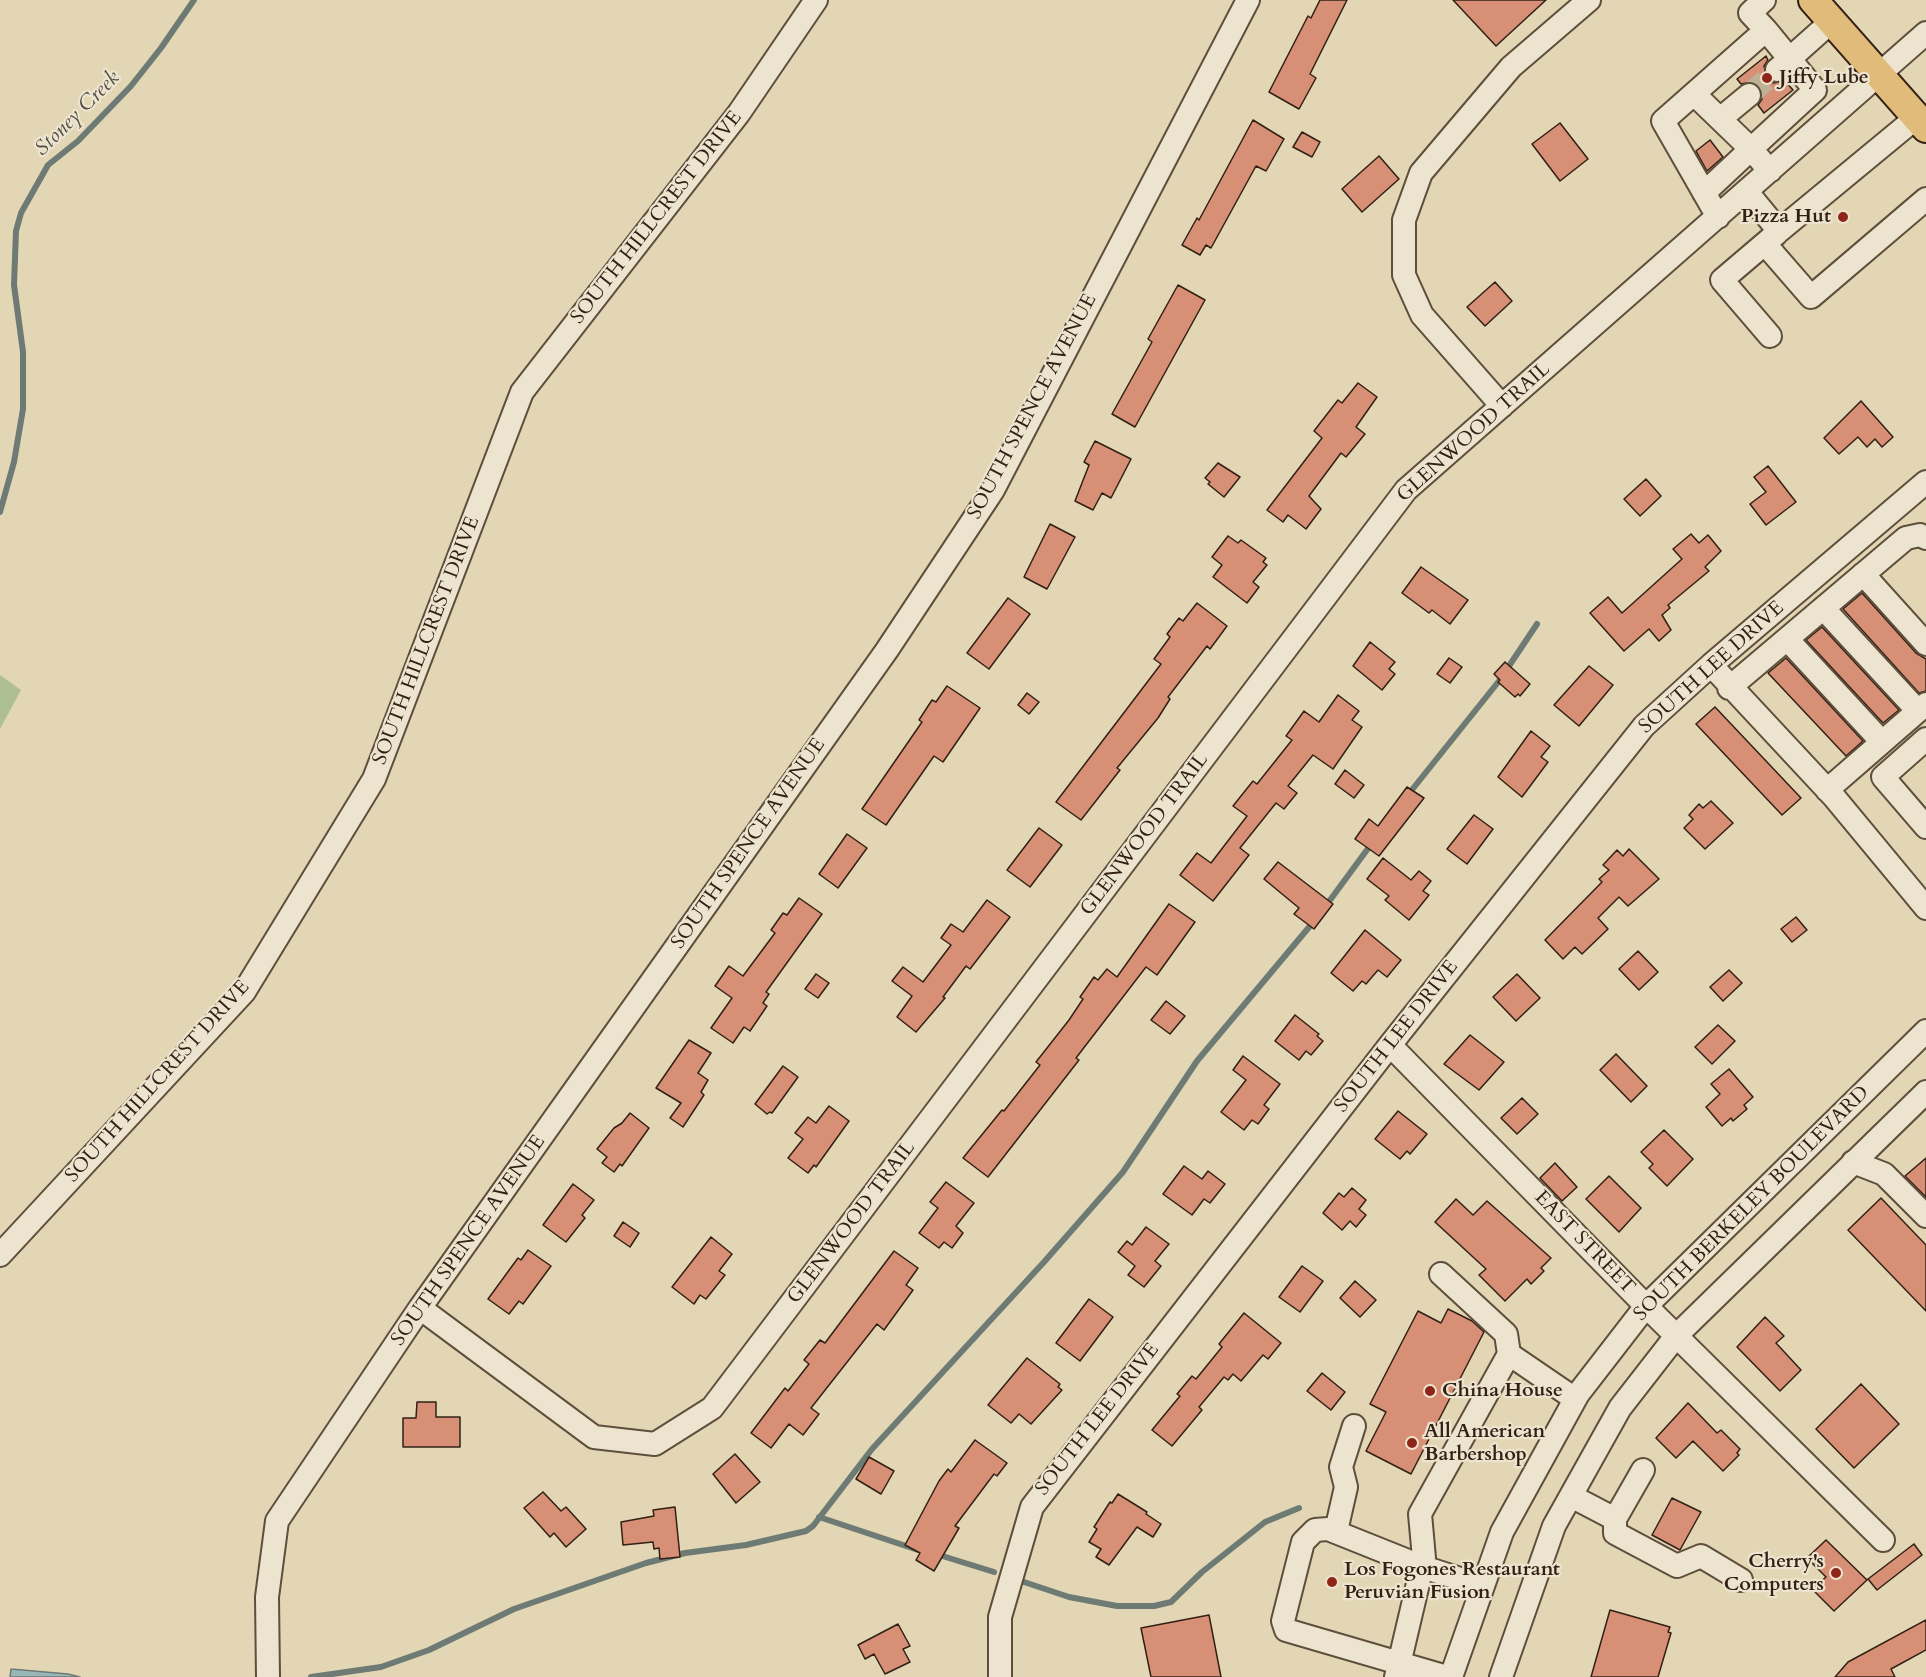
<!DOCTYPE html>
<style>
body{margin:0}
canvas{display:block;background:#e2d6b4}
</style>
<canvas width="1926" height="1677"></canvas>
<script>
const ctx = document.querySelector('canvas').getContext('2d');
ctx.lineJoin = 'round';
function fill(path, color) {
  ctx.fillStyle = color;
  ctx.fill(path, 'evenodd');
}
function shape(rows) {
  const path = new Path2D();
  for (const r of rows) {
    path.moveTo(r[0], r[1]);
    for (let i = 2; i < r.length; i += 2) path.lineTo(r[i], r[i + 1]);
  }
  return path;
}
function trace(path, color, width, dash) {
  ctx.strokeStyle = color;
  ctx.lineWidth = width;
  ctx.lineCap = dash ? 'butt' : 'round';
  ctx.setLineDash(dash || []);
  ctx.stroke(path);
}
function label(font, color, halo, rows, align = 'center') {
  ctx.font = font + ' Cardo,serif';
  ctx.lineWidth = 4.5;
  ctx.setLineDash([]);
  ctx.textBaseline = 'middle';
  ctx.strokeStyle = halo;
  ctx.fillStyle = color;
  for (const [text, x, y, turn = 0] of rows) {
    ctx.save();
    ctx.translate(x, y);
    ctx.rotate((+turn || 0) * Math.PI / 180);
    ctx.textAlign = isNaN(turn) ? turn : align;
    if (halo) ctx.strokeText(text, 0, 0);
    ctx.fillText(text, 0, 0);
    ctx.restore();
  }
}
const green = shape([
 [0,675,21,690,0,729]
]);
const water = shape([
 [11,1669,68,1674,80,1677,10,1677,11,1669]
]);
const stream = shape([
 [0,512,14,462,23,409,23,352,14,285,16,231,21,213,48,165,78,141,131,86,161,48,194,0],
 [1407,796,1499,681,1537,624],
 [1325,907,1372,843],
 [819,1517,918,1550],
 [936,1554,994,1572],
 [1024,1582,1069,1597,1117,1606,1154,1606,1171,1602,1202,1572,1265,1522,1299,1508],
 [311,1677,381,1667,429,1650,514,1609,646,1563,685,1553,746,1545,806,1531,813,1526,872,1449,1044,1262,1123,1172,1197,1061,1315,920]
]);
const building = shape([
 [1320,0,1347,0,1310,74,1316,78,1299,109,1269,92,1308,16,1311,18,1320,0],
 [1453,0,1546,0,1496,46,1453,0],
 [1766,56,1768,60,1764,66,1767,78,1773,83,1785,81,1793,90,1764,113,1758,105,1762,99,1760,87,1753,82,1741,84,1737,79,1766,56],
 [1253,120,1284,139,1266,171,1256,166,1211,248,1206,245,1200,255,1182,245,1197,218,1199,220,1253,120],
 [1560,123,1588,159,1560,181,1532,144,1560,123],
 [1302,132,1320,142,1312,157,1293,147,1302,132],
 [1710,140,1723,157,1707,171,1696,151,1710,140],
 [1379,156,1399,179,1362,212,1342,189,1379,156],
 [1495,282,1512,301,1485,326,1467,307,1495,282],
 [1178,285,1205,300,1135,427,1112,414,1152,342,1148,339,1178,285],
 [1358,383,1377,397,1356,427,1365,434,1346,457,1341,453,1309,496,1321,509,1306,529,1288,515,1283,522,1267,510,1322,438,1314,431,1338,400,1342,403,1358,383],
 [1861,401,1893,437,1882,447,1875,439,1867,447,1858,437,1839,454,1824,438,1861,401],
 [1095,441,1131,459,1111,498,1102,493,1093,510,1075,501,1089,465,1084,462,1095,441],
 [1218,463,1240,477,1224,497,1208,484,1210,482,1205,478,1218,463],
 [1768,466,1796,502,1766,525,1750,504,1766,492,1754,477,1768,466],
 [1646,479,1661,496,1640,516,1624,499,1646,479],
 [1050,524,1075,537,1047,589,1024,577,1050,524],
 [1691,534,1699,543,1708,535,1721,551,1705,567,1709,571,1668,605,1670,608,1662,615,1671,630,1659,641,1649,629,1624,651,1590,613,1608,597,1622,613,1682,559,1673,549,1691,534],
 [1228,536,1238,543,1241,540,1266,558,1263,562,1267,565,1253,582,1259,587,1247,603,1213,577,1222,565,1212,557,1228,536],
 [1421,567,1468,600,1450,624,1432,610,1429,613,1402,593,1421,567],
 [1862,593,1916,653,1926,659,1926,691,1919,693,1843,609,1862,593],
 [1008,598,1030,614,989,669,967,653,1008,598],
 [1197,603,1227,626,1210,649,1207,646,1168,697,1170,699,1158,718,1117,768,1120,770,1081,820,1056,802,1161,664,1154,659,1170,637,1167,634,1179,618,1183,621,1197,603],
 [1822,627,1899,710,1883,723,1806,640,1822,627],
 [1370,642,1395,662,1389,669,1395,674,1382,690,1353,666,1370,642],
 [1449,658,1462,667,1450,683,1437,674,1449,658],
 [1786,658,1863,741,1846,756,1768,673,1786,658],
 [1505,662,1530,684,1520,696,1518,694,1515,697,1498,682,1500,680,1494,674,1505,662],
 [1589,666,1613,685,1579,726,1554,705,1589,666],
 [947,686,980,708,943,762,934,756,886,825,862,809,922,722,919,720,932,700,936,702,947,686],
 [1027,693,1039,702,1029,714,1018,705,1027,693],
 [1338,695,1359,711,1352,720,1362,727,1333,769,1313,755,1288,786,1297,793,1284,809,1276,803,1240,848,1249,855,1213,901,1180,875,1197,853,1211,863,1247,816,1233,806,1253,781,1257,784,1292,740,1286,736,1304,711,1319,722,1338,695],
 [1715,707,1801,798,1782,815,1696,724,1715,707],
 [1531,731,1550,746,1541,757,1548,762,1522,797,1498,777,1531,731],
 [1345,770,1364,785,1354,798,1335,784,1345,770],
 [1407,787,1424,798,1379,856,1355,839,1369,819,1378,826,1407,787],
 [1711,801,1733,823,1705,849,1684,828,1693,819,1689,815,1699,804,1703,808,1711,801],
 [1474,815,1493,829,1467,864,1447,849,1474,815],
 [1039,828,1062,845,1030,887,1007,870,1039,828],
 [847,834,867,848,838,888,819,874,847,834],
 [1629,849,1659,879,1628,906,1619,897,1598,918,1608,929,1582,954,1575,947,1563,959,1545,940,1602,882,1599,879,1609,870,1603,865,1617,850,1623,856,1629,849],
 [1383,858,1411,880,1419,871,1431,881,1423,891,1429,895,1409,920,1385,900,1389,896,1367,879,1383,858],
 [1278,862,1333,904,1314,929,1294,914,1299,908,1264,879,1278,862],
 [799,898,822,914,766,992,769,994,763,1003,767,1006,750,1031,744,1027,733,1043,711,1028,732,998,715,986,729,966,743,976,775,933,771,930,783,913,787,915,799,898],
 [987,900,1010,917,970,969,966,966,943,997,945,998,916,1032,897,1017,912,996,892,981,903,967,923,982,951,945,941,938,951,924,963,932,987,900],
 [1169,904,1195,922,1157,975,1146,967,1076,1058,1079,1060,988,1177,963,1158,1002,1110,1004,1111,1040,1065,1036,1062,1069,1020,1083,999,1080,997,1094,977,1098,980,1107,969,1117,977,1169,904],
 [1796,917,1807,930,1792,942,1781,929,1796,917],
 [1365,930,1401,960,1387,977,1378,970,1366,984,1362,981,1353,991,1331,973,1365,930],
 [1638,951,1658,972,1639,990,1619,969,1638,951],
 [1729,970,1742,983,1723,1001,1710,987,1729,970],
 [816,974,829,983,818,998,805,989,816,974],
 [1517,974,1540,998,1516,1021,1493,997,1517,974],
 [1166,1001,1185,1016,1170,1034,1151,1020,1166,1001],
 [1295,1015,1319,1034,1317,1036,1323,1041,1311,1055,1306,1051,1299,1060,1275,1041,1295,1015],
 [1718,1025,1735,1041,1712,1064,1695,1047,1718,1025],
 [1470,1035,1504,1062,1479,1090,1444,1064,1470,1035],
 [689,1040,711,1053,698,1073,708,1080,701,1092,704,1095,683,1127,670,1118,681,1103,656,1088,689,1040],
 [1616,1054,1647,1086,1631,1102,1600,1070,1616,1054],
 [1243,1056,1280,1084,1264,1105,1269,1109,1258,1124,1252,1120,1244,1130,1221,1112,1246,1080,1233,1070,1243,1056],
 [783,1066,798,1077,772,1113,770,1112,767,1114,755,1104,783,1066],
 [1729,1069,1753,1097,1744,1105,1747,1109,1733,1121,1731,1118,1722,1126,1706,1107,1720,1094,1711,1084,1729,1069],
 [1522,1098,1538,1114,1517,1134,1501,1118,1522,1098],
 [829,1106,849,1121,816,1167,814,1165,808,1173,788,1158,803,1139,795,1133,808,1117,816,1123,829,1106],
 [1398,1111,1427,1134,1410,1154,1407,1151,1400,1159,1375,1139,1398,1111],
 [630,1113,649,1128,622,1166,620,1164,614,1172,602,1163,607,1157,597,1149,614,1128,622,1123,630,1113],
 [1664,1130,1693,1159,1667,1186,1649,1168,1653,1164,1641,1152,1664,1130],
 [1926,1158,1926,1197,1905,1176,1926,1158],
 [1555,1163,1577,1187,1562,1201,1540,1178,1555,1163],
 [1184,1166,1202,1179,1208,1171,1225,1184,1210,1203,1204,1199,1192,1215,1163,1194,1184,1166],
 [1609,1176,1641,1208,1619,1232,1586,1199,1609,1176],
 [946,1182,974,1203,956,1226,963,1233,952,1248,944,1242,939,1248,919,1233,938,1208,930,1202,946,1182],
 [573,1184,594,1200,582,1215,585,1218,566,1242,543,1225,573,1184],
 [1352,1188,1366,1200,1359,1209,1366,1215,1356,1227,1350,1221,1342,1230,1323,1213,1339,1193,1344,1197,1352,1188],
 [1881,1198,1926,1245,1926,1311,1848,1230,1881,1198],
 [1456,1199,1473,1215,1487,1201,1551,1258,1541,1268,1544,1271,1531,1284,1527,1279,1505,1301,1479,1275,1486,1269,1435,1222,1456,1199],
 [623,1222,639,1233,630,1247,614,1236,623,1222],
 [1146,1227,1169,1244,1155,1261,1161,1266,1144,1287,1128,1275,1135,1266,1118,1252,1127,1241,1132,1245,1146,1227],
 [711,1237,732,1254,719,1271,725,1275,706,1299,700,1295,694,1304,672,1287,711,1237],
 [528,1250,551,1266,523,1304,519,1301,509,1314,488,1299,518,1258,521,1260,528,1250],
 [894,1251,918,1268,906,1285,913,1290,884,1330,877,1324,811,1408,819,1414,803,1435,789,1424,771,1448,751,1433,785,1388,788,1391,809,1364,804,1360,820,1340,825,1343,894,1251],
 [1302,1266,1323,1281,1300,1312,1279,1297,1302,1266],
 [1355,1281,1376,1300,1360,1317,1340,1298,1355,1281],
 [1089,1299,1113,1317,1080,1361,1056,1343,1089,1299],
 [1448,1309,1472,1321,1484,1332,1411,1474,1366,1451,1386,1412,1370,1404,1418,1311,1441,1323,1448,1309],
 [1244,1313,1281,1343,1268,1359,1263,1355,1241,1381,1233,1374,1228,1380,1224,1377,1199,1407,1202,1410,1172,1446,1152,1430,1180,1396,1177,1394,1192,1376,1196,1379,1222,1347,1219,1344,1244,1313],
 [1765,1317,1784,1336,1776,1343,1801,1370,1780,1391,1737,1347,1765,1317],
 [1027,1358,1060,1384,1058,1387,1062,1390,1031,1424,1019,1414,1011,1423,988,1405,1027,1358],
 [1322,1373,1345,1392,1331,1410,1307,1391,1322,1373],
 [1861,1384,1899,1424,1854,1468,1816,1429,1861,1384],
 [417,1402,436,1402,436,1417,460,1417,460,1447,403,1447,403,1418,416,1418,417,1402],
 [1688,1403,1717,1433,1721,1430,1740,1449,1737,1453,1739,1455,1723,1471,1693,1441,1676,1458,1656,1438,1688,1403],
 [975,1440,1007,1463,997,1476,994,1474,955,1526,959,1528,934,1571,916,1560,920,1553,905,1545,939,1481,948,1469,951,1472,975,1440],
 [735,1454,760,1482,736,1503,713,1474,735,1454],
 [869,1457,894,1471,881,1494,856,1479,869,1457],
 [543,1492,561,1511,566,1507,586,1529,566,1547,554,1533,550,1537,524,1508,543,1492],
 [1118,1494,1147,1512,1146,1514,1161,1524,1153,1537,1137,1527,1109,1565,1096,1557,1101,1549,1089,1542,1097,1529,1094,1527,1110,1502,1112,1503,1118,1494],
 [1672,1498,1701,1512,1680,1550,1652,1535,1672,1498],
 [675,1507,680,1557,660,1559,659,1548,654,1549,653,1542,623,1545,621,1522,654,1516,653,1510,675,1507],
 [1826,1540,1867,1580,1834,1611,1812,1589,1826,1577,1807,1558,1826,1540],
 [1914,1544,1922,1555,1877,1590,1868,1579,1914,1544],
 [1610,1610,1670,1627,1668,1632,1671,1633,1658,1677,1591,1677,1610,1610],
 [1209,1615,1221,1677,1151,1677,1141,1628,1209,1615],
 [1926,1620,1926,1650,1891,1669,1895,1677,1835,1677,1848,1662,1926,1620],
 [898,1624,910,1646,903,1649,910,1662,885,1674,874,1654,865,1659,858,1645,898,1624]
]);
const minorTunnel = shape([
 [1749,95,1777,70]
]);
const minor = shape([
 [1764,0,1750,13,1766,30],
 [1777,70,1832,21],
 [1694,94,1751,149,1704,193],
 [1720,119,1749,95],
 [1747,192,1779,231,1917,117],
 [1718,217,1663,121,1766,30,1815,90,1751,149,1770,171],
 [1765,244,1811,297,1926,199],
 [1770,336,1722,280,1776,234],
 [1502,406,1422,315,1404,275,1404,220,1421,173,1511,67,1589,0],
 [1863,574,1926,644],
 [1823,608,1918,711],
 [1787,639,1882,742],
 [1711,665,1834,797,1926,908],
 [1729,688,1906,538,1920,535,1926,538],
 [1926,739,1883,777,1926,827],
 [1827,790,1926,704],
 [1390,1045,1646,1306,1883,1540],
 [1853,1162,1884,1174,1926,1216],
 [0,1255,244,992,374,779,522,392,739,113,816,0],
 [1441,1274,1506,1334,1509,1354],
 [420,1308,594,1437,655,1444,712,1408,1406,490,1926,33],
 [1571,1496,1615,1519,1615,1533,1677,1566,1701,1556,1741,1580],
 [1615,1519,1643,1470],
 [1336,1531,1346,1487,1341,1467,1354,1426],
 [268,1677,267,1597,277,1521,420,1308,887,650,993,490,1248,0],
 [1000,1677,1000,1617,1032,1507,1390,1045,1644,726,1711,665,1926,482],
 [1396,1677,1424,1558,1420,1514,1509,1354,1575,1399],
 [1447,1677,1286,1630,1283,1621,1303,1542,1315,1530,1328,1529,1423,1567,1482,1586],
 [1451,1677,1502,1532,1578,1394,1646,1306,1926,1031],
 [1501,1677,1554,1526,1620,1408,1676,1336,1926,1092]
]);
const major = shape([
 [1813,0,1926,128]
]);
const markers = [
 [1767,78,6,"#8f2418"],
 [1843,217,6,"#8f2418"],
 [1430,1391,6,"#8f2418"],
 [1412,1443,6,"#8f2418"],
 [1836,1573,6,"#8f2418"],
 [1332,1582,6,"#8f2418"]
];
const poiNames = [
 ["Jiffy Lube",1779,78],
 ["Pizza Hut",1831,217,"right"],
 ["China House",1442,1391],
 ["All American",1424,1432],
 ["Barbershop",1424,1455],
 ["Cherry's",1824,1562,"right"],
 ["Computers",1824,1585,"right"],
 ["Los Fogones Restaurant",1344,1570],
 ["Peruvian Fusion",1344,1593]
];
const streetNames = [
 ["SOUTH HILLCREST DRIVE",657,218,-52],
 ["SOUTH SPENCE AVENUE",1033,407,-62],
 ["GLENWOOD TRAIL",1474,433,-42],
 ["SOUTH HILLCREST DRIVE",427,641,-69],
 ["SOUTH LEE DRIVE",1712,668,-42],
 ["GLENWOOD TRAIL",1145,835,-53],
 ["SOUTH SPENCE AVENUE",749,844,-55],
 ["SOUTH LEE DRIVE",1397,1037,-52],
 ["SOUTH HILLCREST DRIVE",158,1082,-48],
 ["SOUTH BERKELEY BOULEVARD",1752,1204,-45],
 ["GLENWOOD TRAIL",852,1223,-53],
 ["SOUTH SPENCE AVENUE",469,1241,-55],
 ["EAST STREET",1584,1243,46],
 ["SOUTH LEE DRIVE",1098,1420,-52]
];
const waterNames = [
 ["Stoney Creek",78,114,-45]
];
fill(green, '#aebf91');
fill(water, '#96b7b5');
trace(water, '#6e7b75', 1.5);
trace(stream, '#6e7b75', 6);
fill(building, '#d78f75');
trace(building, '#322014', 1.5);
trace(minorTunnel, '#bfb294', 22, [22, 11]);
trace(minor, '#5e4e3c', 26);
trace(major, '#322014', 32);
trace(minor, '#ece4ce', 22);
trace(major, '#e1bb7a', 28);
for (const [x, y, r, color] of markers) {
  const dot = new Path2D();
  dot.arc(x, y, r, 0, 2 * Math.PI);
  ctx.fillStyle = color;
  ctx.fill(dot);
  trace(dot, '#ece4ce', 2);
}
label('bold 20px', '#322014', '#ece4ce', poiNames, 'left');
label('20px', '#322014', '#ece4ce', streetNames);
label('italic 21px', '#504d44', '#ece4ce', waterNames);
</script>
